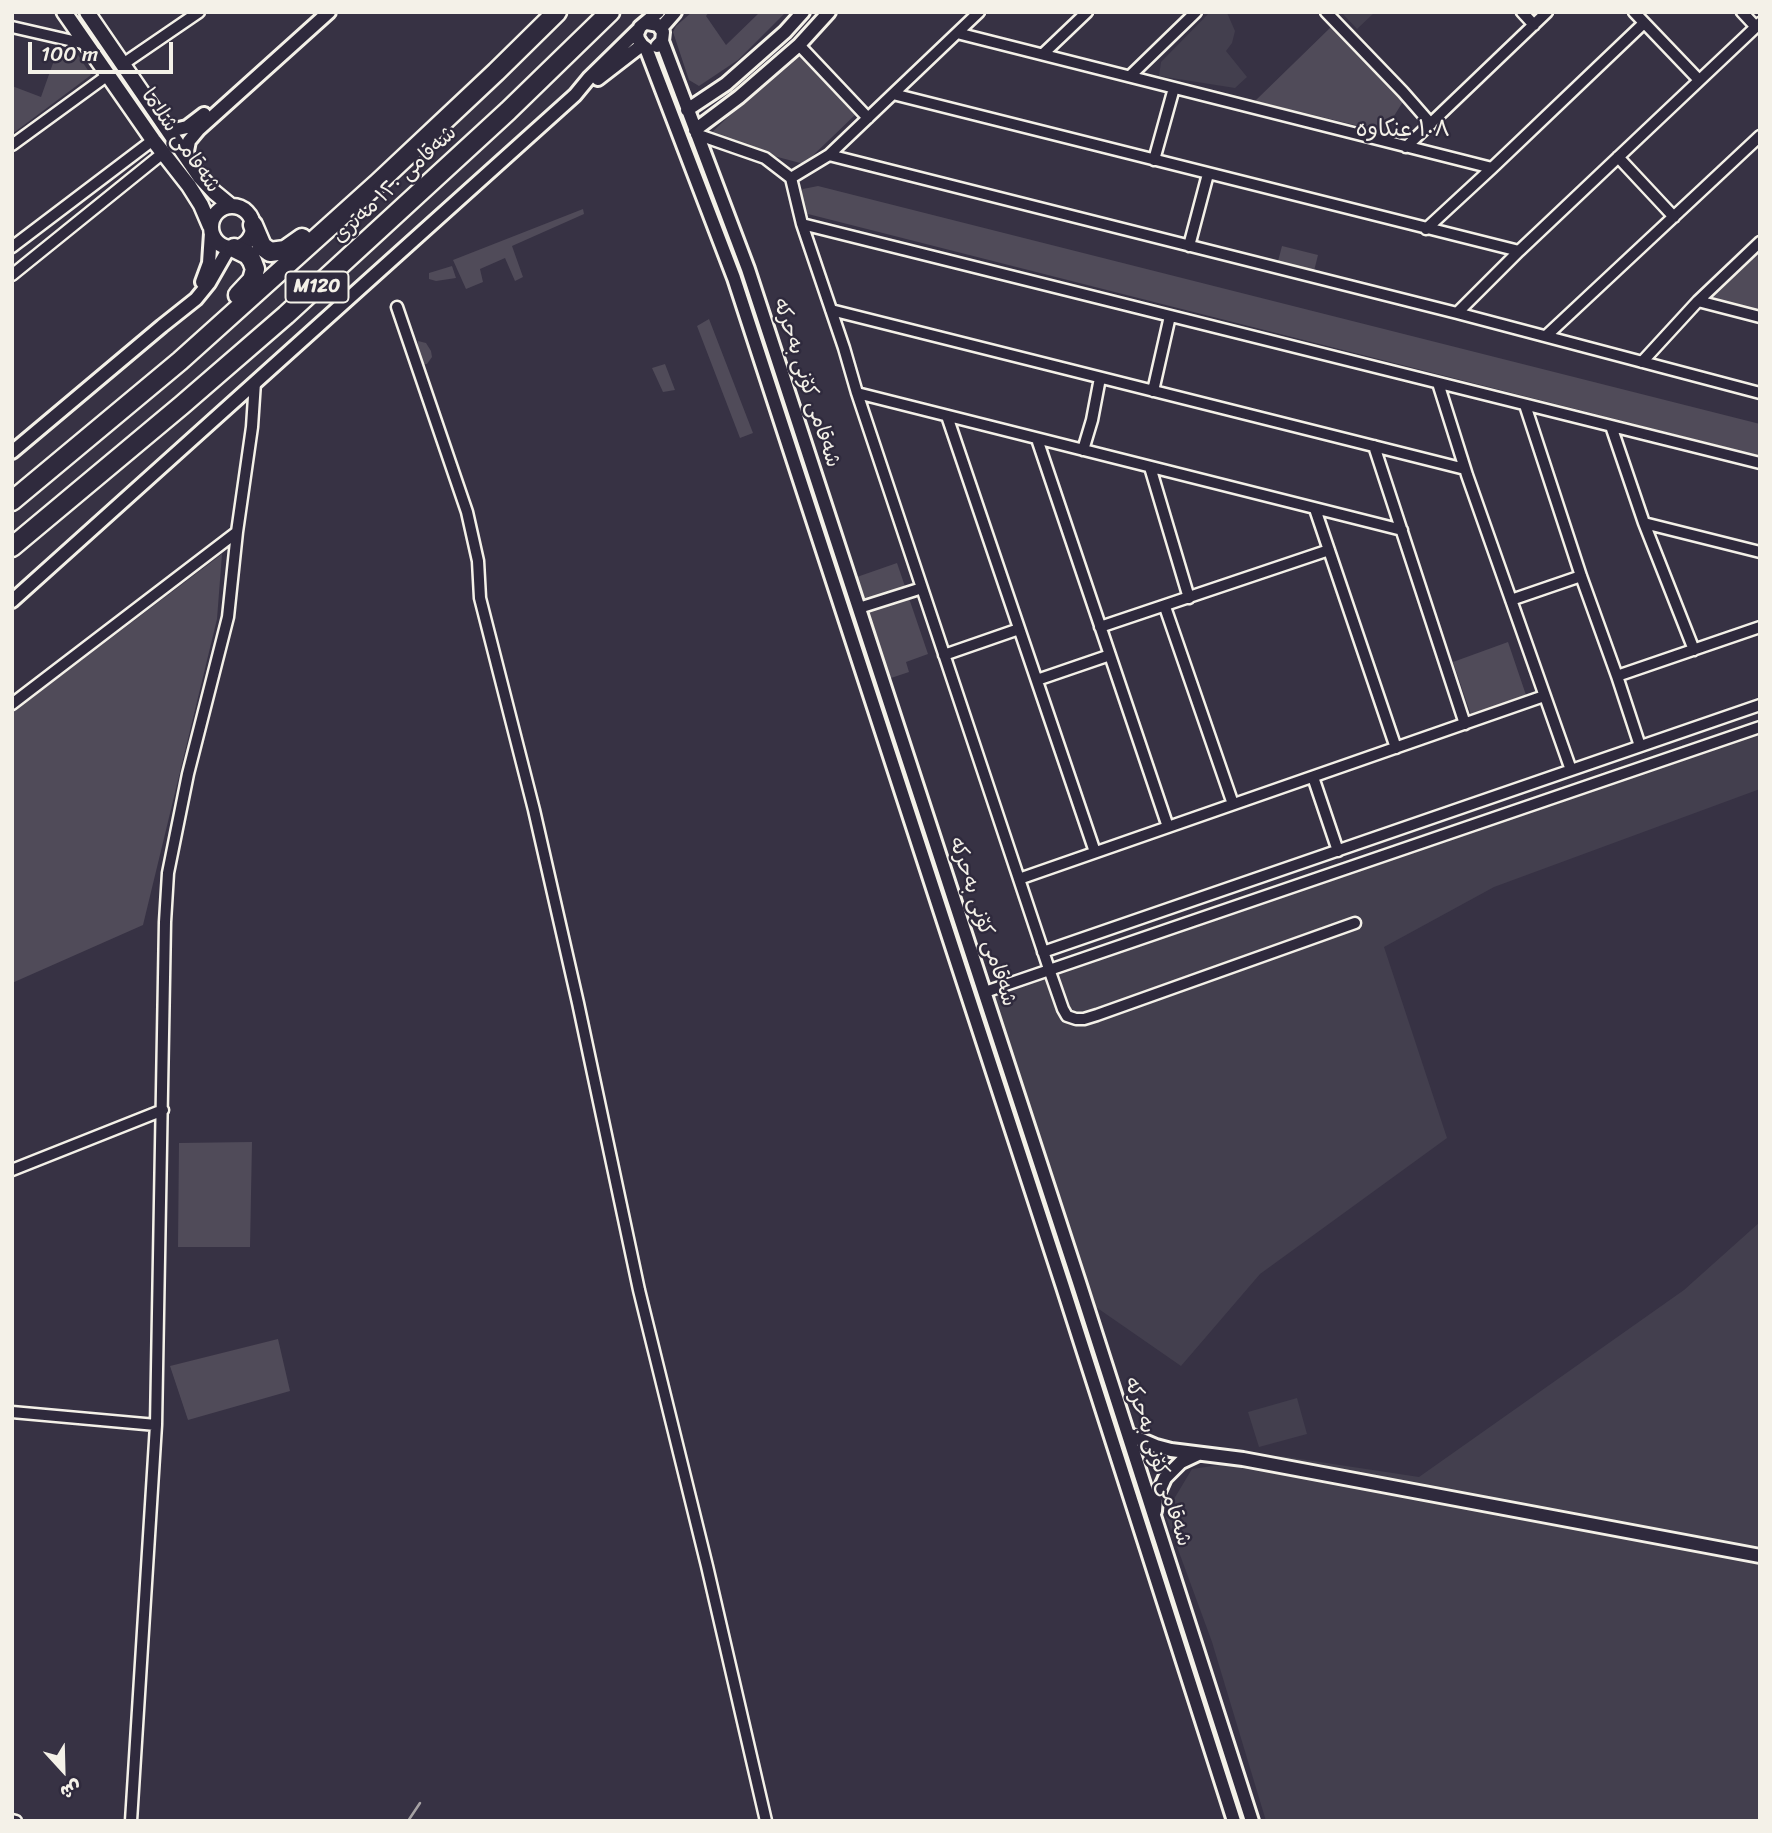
<!DOCTYPE html>
<meta charset="utf-8">
<style>
body{margin:0}
#map{position:relative;width:1772px;height:1833px;overflow:hidden;background:#373244;font-family:Sriracha,"Playpen Sans Arabic",sans-serif}
canvas{display:block}
.frame{position:absolute;inset:0;border:14px solid #f4f1e8;pointer-events:none}
.north{position:absolute;left:28px;top:1735px;width:70px;height:70px;-webkit-text-stroke:5px #2f2a3d;paint-order:stroke;rotate:158deg;font-size:19px;font-weight:700;line-height:28px;text-align:center;color:#f4f1e8}
.north::after{content:'';display:block;margin:auto;width:24px;height:32px;background:#f4f1e8;clip-path:polygon(50% 0,100% 100%,50% 72%,0 100%)}
.scale{position:absolute;left:28px;top:42px;width:145px;height:32px;box-sizing:border-box;border:4px solid #f4f1e8;border-top:0;padding-left:9px;font-size:21px;line-height:24px;white-space:nowrap;color:#f4f1e8;-webkit-text-stroke:5px #2f2a3d;paint-order:stroke}
</style>
<div id="map">
<canvas width="1772" height="1833"></canvas>
<div class="frame"></div>
<div class="north">ش</div>
<div class="scale">100 m</div>
</div>
<script>
const ctx = document.querySelector('canvas').getContext('2d');
ctx.lineJoin = 'round';
function fill(path, color) {
  ctx.fillStyle = color;
  ctx.fill(path, 'evenodd');
}
function shape(rows) {
  const path = new Path2D();
  for (const r of rows) {
    if (r.length === 3) {
      path.moveTo(r[0] + r[2], r[1]);
      path.arc(r[0], r[1], r[2], 0, 2 * Math.PI);
      continue;
    }
    path.moveTo(r[0], r[1]);
    for (let i = 2; i < r.length; i += 2) path.lineTo(r[i], r[i + 1]);
  }
  return path;
}
function trace(path, color, width, dash) {
  ctx.strokeStyle = color;
  ctx.lineWidth = width;
  ctx.lineCap = dash ? 'butt' : 'round';
  ctx.setLineDash(dash || []);
  ctx.stroke(path);
}
function label(font, color, halo, rows, align = 'center') {
  ctx.font = font + ' Sriracha,"Playpen Sans Arabic",sans-serif';
  ctx.lineWidth = 5;
  ctx.setLineDash([]);
  ctx.textBaseline = 'middle';
  ctx.strokeStyle = halo;
  ctx.fillStyle = color;
  for (const [text, x, y, turn = 0] of rows) {
    ctx.save();
    ctx.translate(x, y);
    ctx.rotate((+turn || 0) * Math.PI / 180);
    ctx.textAlign = isNaN(turn) ? turn : align;
    if (halo) ctx.strokeText(text, 0, 0);
    ctx.fillText(text, 0, 0);
    ctx.restore();
  }
}
const built = shape([
 [1210,12,1226,12,1228,15,1235,31,1232,43,1226,51,1247,77,1235,88,1159,76,1161,62],
 [1341,12,1375,12,1357,29],
 [1760,721,1760,789,1494,887,1384,947,1447,1138,1260,1274,1181,1366,1080,1296,976,991,1425,833],
 [1760,1222,1760,1821,1266,1821,1212,1642,1165,1514,1192,1469,1280,1456,1419,1477,1684,1290],
 [1297,1398,1307,1434,1259,1447,1248,1412]
]);
const green = shape([
 [692,12,709,12,706,16,726,45,760,12,786,12,738,60,699,86,689,80,673,32,676,26],
 [1331,27,1404,100,1384,132,1255,101],
 [58,49,78,55,91,75,12,134,12,86,41,97],
 [796,52,855,115,804,164,706,138],
 [818,186,1760,424,1760,456,804,213,799,195,803,189],
 [583,209,584,214,512,246,523,277,515,281,505,258,480,269,483,282,466,289,453,260],
 [1282,246,1318,255,1312,279,1276,269],
 [1760,248,1760,312,1707,298],
 [452,266,456,278,436,281,429,279,429,273],
 [709,319,753,433,740,438,697,326],
 [418,341,426,343,431,351,432,357,427,364,423,364,418,358],
 [665,364,675,390,663,392,652,368],
 [222,554,217,619,143,925,12,983,12,713],
 [897,563,928,654,906,662,909,672,888,679,854,578],
 [1508,642,1527,698,1472,718,1453,662],
 [252,1142,250,1247,178,1247,179,1143],
 [278,1339,290,1391,188,1420,170,1366]
]);
const stream = shape([
 [408,1821,420,1803]
]);
const minor = shape([
 [1326,12,1403,92,1431,124],
 [1522,12,1534,25],
 [1634,12,1699,80],
 [1742,12,1756,27],
 [12,27,86,44],
 [957,33,1492,168],
 [799,45,868,118],
 [1043,54,1087,12],
 [123,64,199,12],
 [1130,76,1196,12],
 [893,94,1519,251],
 [696,134,765,158,791,178,802,224,844,348,857,393,1049,969,1063,1009,1067,1016,1076,1019,1084,1019,1097,1015,1355,923],
 [12,145,108,75],
 [1406,147,1547,12],
 [829,155,1457,313,1760,393],
 [1618,157,1674,217],
 [1154,160,1174,88],
 [791,178,829,155,979,12],
 [802,224,1760,463],
 [1426,229,1492,168,1644,23],
 [1189,246,1208,174],
 [12,247,153,140],
 [12,275,163,153],
 [1698,301,1760,317],
 [397,307,467,512,478,561,480,598,534,810,578,1003,639,1290,707,1566,766,1821],
 [831,310,1465,469],
 [1457,313,1519,251,1760,23],
 [1546,336,1760,136],
 [1642,362,1698,301,1760,242],
 [1438,383,1467,475,1571,770],
 [1153,391,1170,316],
 [857,393,1402,530],
 [1525,405,1581,576,1617,676,1640,746],
 [947,416,1095,852],
 [1611,426,1644,523,1694,650],
 [1037,439,1168,827],
 [1374,446,1465,724],
 [1083,450,1092,420,1100,378],
 [1150,467,1189,598],
 [1315,509,1396,748],
 [1644,523,1760,552],
 [1511,600,1581,576],
 [1165,607,1233,804],
 [859,608,922,588],
 [1100,627,1329,550],
 [944,655,1019,629],
 [1617,676,1760,627],
 [1037,680,1110,655],
 [12,704,237,532],
 [1313,777,1338,851],
 [1019,879,1544,696],
 [1043,952,1760,705],
 [985,992,1760,727],
 [12,1170,163,1110],
 [12,1412,156,1425],
 [12,1820,16,1821],
 [131,1821,156,1425,165,922,168,873,188,774,228,617,237,532,252,427,255,382]
]);
const tertiary = shape([
 [658,12,640,27,637,34,638,39,642,45,646,48,734,278,1063,1287,1234,1821],
 [647,23,658,25,663,32,662,41,657,46],
 [661,28,675,12],
 [662,41,748,269,1079,1282,1252,1821],
 [598,79,642,45],
 [687,110,726,84,785,32,803,12],
 [168,130,174,130,187,127,204,114],
 [695,130,739,97,799,45,829,12],
 [186,156,189,141,199,129,329,12],
 [202,282,209,263,211,233],
 [12,452,162,326,196,299,209,283,229,248],
 [12,601,575,95,589,78,638,30],
 [1128,1434,1156,1446,1171,1450,1243,1459,1760,1556],
 [1155,1511,1156,1498,1165,1478,1181,1462,1198,1454]
]);
const secondary = shape([
 [64,12,153,140,189,186,201,205,210,226],
 [87,12,200,177,214,192,231,206],
 [232,227,21]
]);
const motorway = shape([
 [253,225,262,246,270,252,285,250,302,238],
 [234,248,248,255,252,261,255,269,252,280,238,295],
 [12,501,180,361,379,182,496,72,557,12],
 [12,547,182,405,286,315,508,111,610,12]
]);
const shields = [
 [317,287,63]
];
const shieldNames = [
 ["M120",317,287]
];
const streetNames = [
 ["شەقامی شلاما",180,141,55],
 ["شەقامی ١٢٠ مەتری",395,185,-43],
 ["شەقامی کۆنی بەحرکە",806,383,72],
 ["شەقامی کۆنی بەحرکە",982,922,72],
 ["شەقامی کۆنی بەحرکە",1157,1462,72]
];
const neighbourhoodNames = [
 ["١٠٨ عنکاوە",1403,130]
];
fill(built, '#433f4e');
fill(green, '#504b59');
trace(stream, '#a6a2a4', 2.5);
trace(minor, '#f4f1e8', 15);
trace(tertiary, '#f4f1e8', 18);
trace(secondary, '#f4f1e8', 19);
trace(motorway, '#f4f1e8', 23);
trace(minor, '#2f2a3d', 10);
trace(tertiary, '#2f2a3d', 12);
trace(secondary, '#2f2a3d', 14);
trace(motorway, '#2f2a3d', 18);
for (const [x, y, w] of shields) {
  const box = new Path2D();
  box.roundRect(x - w / 2, y - 15.5, w, 31, 5);
  ctx.fillStyle = '#2f2a3d';
  ctx.fill(box);
  trace(box, '#f4f1e8', 2);
}
label('bold 19px', '#f4f1e8', null, shieldNames);
label('21px', '#f4f1e8', '#2f2a3d', streetNames);
label('23px', '#f4f1e8', '#2f2a3d', neighbourhoodNames);
</script>
